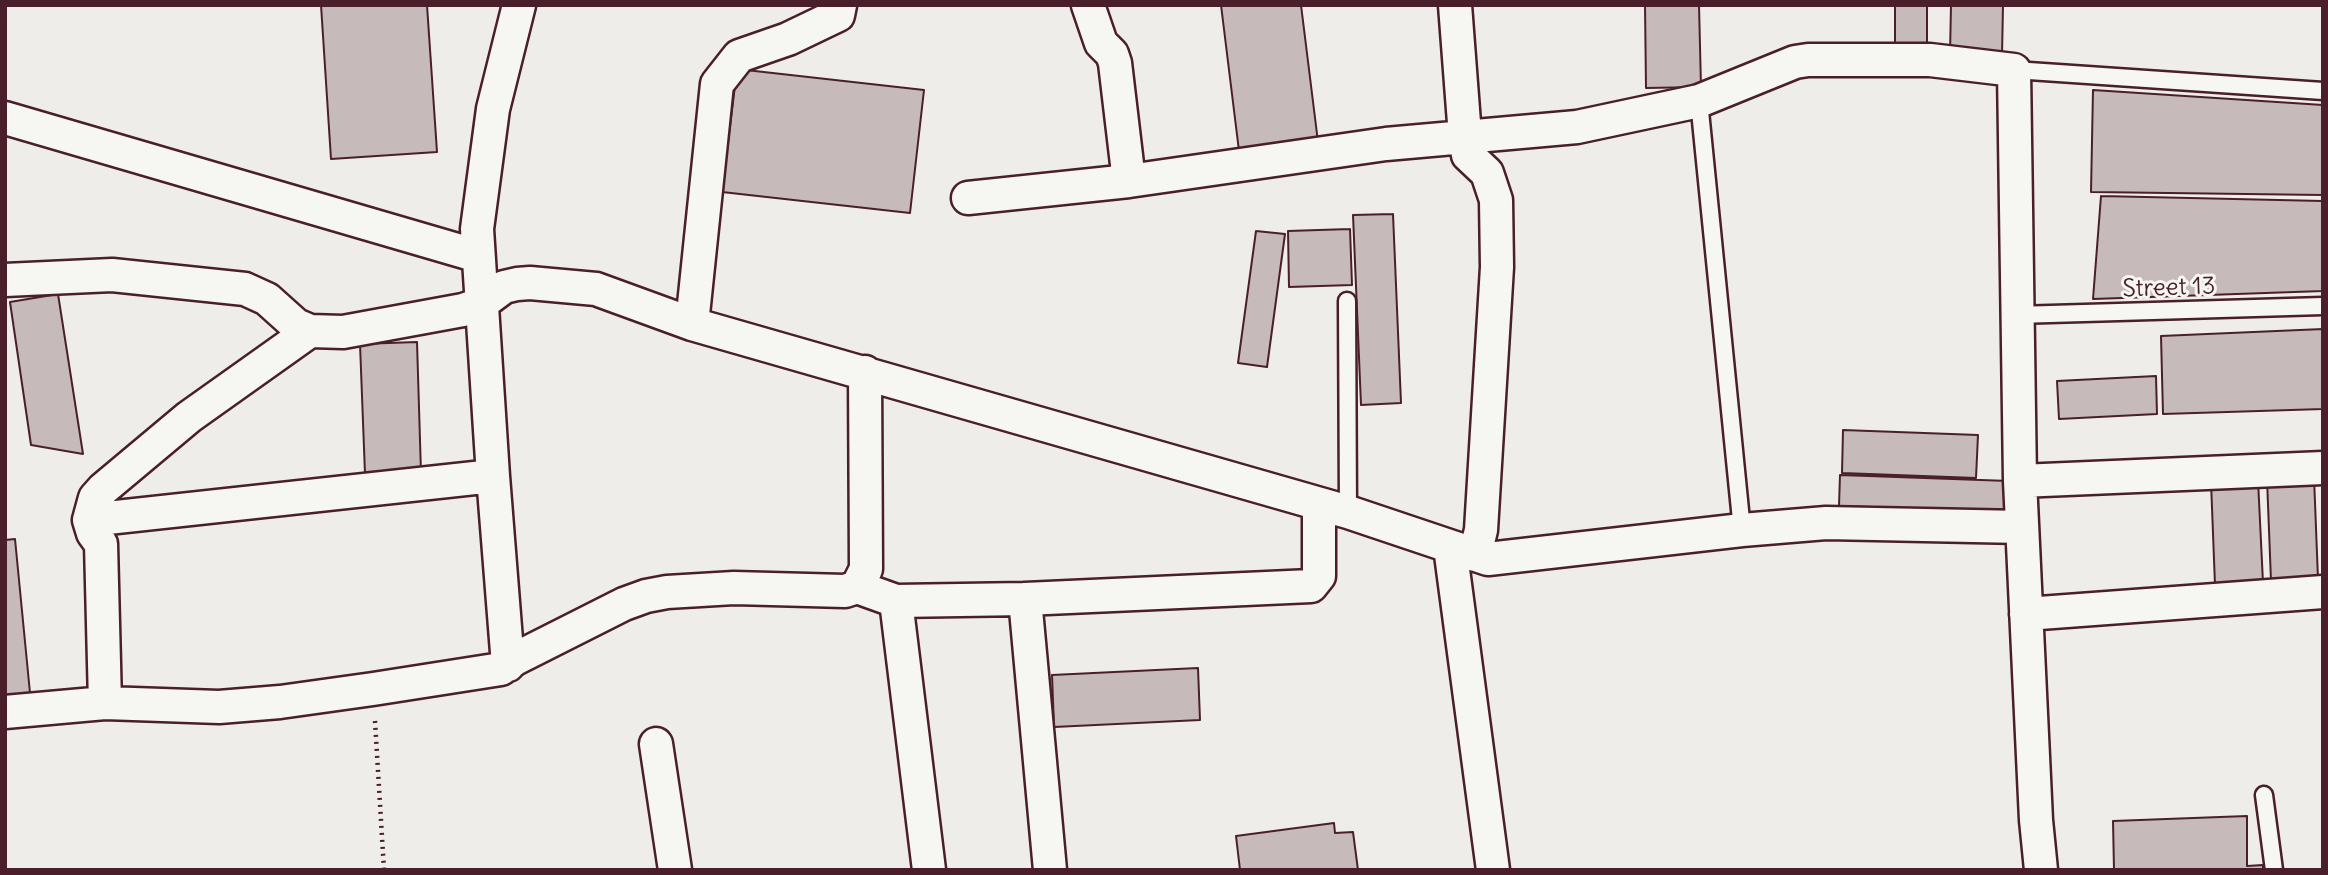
<!DOCTYPE html>
<style>
body{margin:0}
#map{position:relative;width:2328px;height:875px;overflow:hidden;background:#efedea;font-family:Delius,sans-serif}
canvas{display:block}
.frame{position:absolute;inset:0;border:7px solid #4a1f2b;pointer-events:none}
</style>
<div id="map">
<canvas width="2328" height="875"></canvas>
<div class="frame"></div>
</div>
<script>
const ctx = document.querySelector('canvas').getContext('2d');
ctx.lineJoin = 'round';
function fill(path, color) {
  ctx.fillStyle = color;
  ctx.fill(path, 'evenodd');
}
function shape(rows) {
  const path = new Path2D();
  for (const r of rows) {
    path.moveTo(r[0], r[1]);
    for (let i = 2; i < r.length; i += 2) path.lineTo(r[i], r[i + 1]);
  }
  return path;
}
function trace(path, color, width, dash) {
  ctx.strokeStyle = color;
  ctx.lineWidth = width;
  ctx.lineCap = dash ? 'butt' : 'round';
  ctx.setLineDash(dash || []);
  ctx.stroke(path);
}
function label(font, color, halo, rows, align = 'center') {
  ctx.font = font + ' Delius,sans-serif';
  ctx.lineWidth = 6;
  ctx.setLineDash([]);
  ctx.textBaseline = 'middle';
  ctx.strokeStyle = halo;
  ctx.fillStyle = color;
  for (const [text, x, y, turn = 0] of rows) {
    ctx.save();
    ctx.translate(x, y);
    ctx.rotate((+turn || 0) * Math.PI / 180);
    ctx.textAlign = isNaN(turn) ? turn : align;
    if (halo) ctx.strokeText(text, 0, 0);
    ctx.fillText(text, 0, 0);
    ctx.restore();
  }
}
const building = shape([
 [321,5,427,5,437,152,331,159,321,5],
 [1221,5,1301,5,1318,142,1239,151,1221,5],
 [1645,5,1699,5,1701,87,1646,88,1645,5],
 [1895,5,1927,5,1927,53,1895,52,1895,5],
 [1951,5,2003,5,2002,56,1950,54,1951,5],
 [737,69,924,90,910,213,722,192,737,69],
 [2093,90,2323,105,2323,195,2091,192,2093,90],
 [2101,196,2323,201,2323,291,2093,299,2101,196],
 [1393,214,1401,403,1361,405,1353,215,1393,214],
 [1350,229,1352,285,1289,287,1288,231,1350,229],
 [1256,231,1285,234,1267,367,1238,363,1256,231],
 [58,294,83,454,31,445,10,302,58,294],
 [2323,329,2323,409,2163,414,2161,336,2323,329],
 [417,342,421,473,365,474,360,344,417,342],
 [2156,376,2157,414,2059,419,2057,381,2156,376],
 [1843,430,1978,435,1976,478,1842,473,1843,430],
 [1840,475,2009,481,2008,512,1839,506,1840,475],
 [2314,477,2318,579,2271,581,2267,479,2314,477],
 [2258,480,2263,583,2215,585,2211,482,2258,480],
 [15,539,30,693,5,696,5,540,15,539],
 [1198,668,1200,720,1054,727,1052,675,1198,668],
 [2247,816,2247,866,2263,865,2263,870,2114,870,2113,821,2247,816],
 [1334,823,1335,833,1353,832,1358,870,1240,870,1236,836,1334,823]
]);
const path = shape([
 [375,721,384,870]
]);
const lane = shape([
 [2014,70,2323,91],
 [1699,101,1742,530],
 [1347,301,1348,512],
 [2016,315,2323,306],
 [2264,795,2274,870]
]);
const street = shape([
 [1088,5,1101,43,1112,54,1115,63,1129,181],
 [1455,5,1465,136,1468,155,1487,173,1496,200,1497,267,1481,530,1475,555],
 [5,118,478,256],
 [968,198,1129,181,1386,144,1577,127,1699,101,1795,62,1808,60,1930,60,2014,70,2020,481,2036,820,2041,870],
 [5,280,112,275,245,289,267,299,296,325,310,331,343,332,463,310,481,304,504,287,517,284,530,283,596,289,692,324,1348,512,1488,559,1742,530,1826,523,2022,527],
 [692,324,717,84,739,56,788,39,838,15,840,5],
 [2020,481,2323,468],
 [89,520,493,476],
 [1450,547,1493,870],
 [857,587,896,601,1025,599,1311,586,1319,576,1319,504],
 [1025,599,1050,870],
 [896,601,929,870],
 [2026,614,2323,592],
 [508,665,493,476,477,229,493,109,519,5],
 [105,703,101,544,93,533,89,520,95,498,103,489,189,417,310,331],
 [5,712,105,703,219,707,280,702,373,689,501,669,515,659,624,604,646,596,667,592,734,588,845,591,857,587,866,569,865,372],
 [656,744,675,870]
]);
const streetNames = [
 ["Street 13",2169,288,-2]
];
fill(building, '#c6babb');
trace(building, '#4a1f2b', 2);
trace(lane, '#4a1f2b', 21);
trace(street, '#4a1f2b', 37);
trace(path, '#4a1f2b', 4.5, [2, 5]);
trace(lane, '#f6f6f2', 16);
trace(street, '#f6f6f2', 32);
label('24px', '#4a1f2b', '#f6f6f2', streetNames);
</script>
